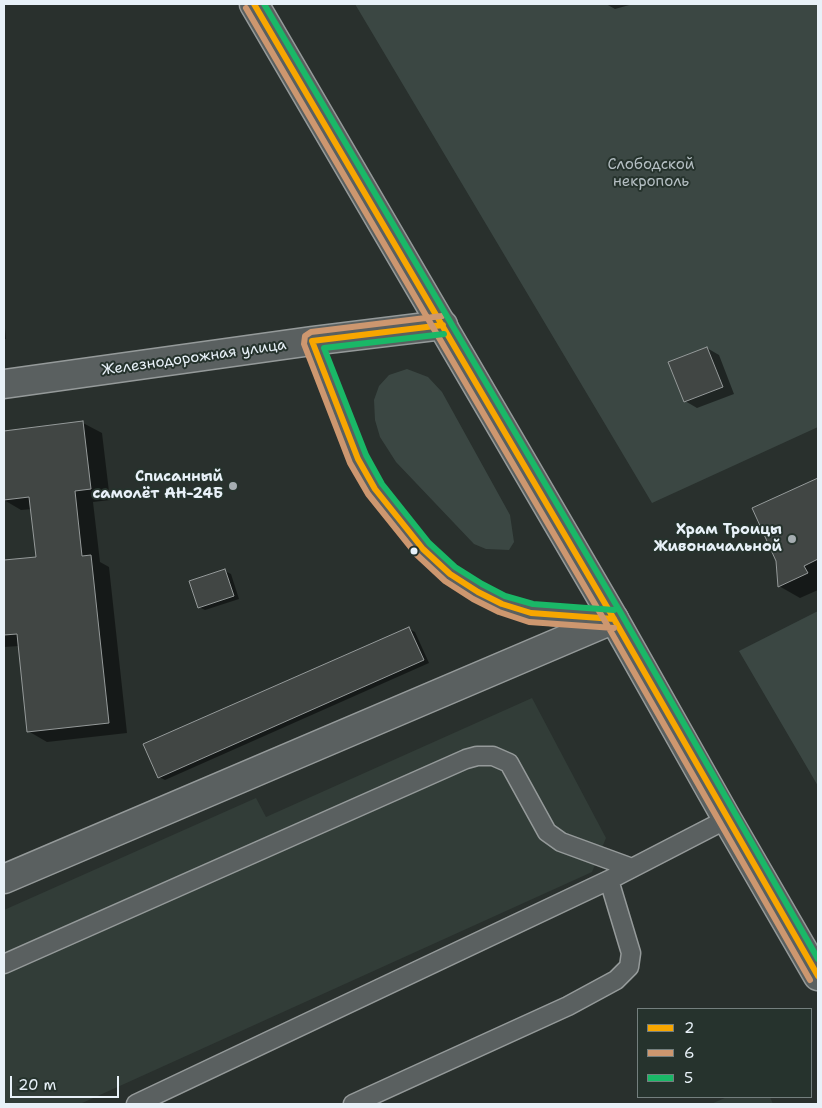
<!DOCTYPE html>
<meta charset="utf-8">
<style>
body{margin:0}
#map{position:relative;width:822px;height:1108px;overflow:hidden;background:#29302d;font-family:"Shantell Sans",sans-serif}
canvas{display:block}
.frame{position:absolute;inset:0;border:5px solid #e8f1f8;pointer-events:none}
.legend{position:absolute;left:637px;top:1008px;width:175px;height:90px;box-sizing:border-box;background:#26332d;border:1px solid #747f7e;margin:0;padding:6px 9px;list-style:none;font-size:15px;color:#e8f1f8}
.legend li{display:flex;align-items:center;gap:10px;height:25px}
.legend b{width:25px;border:1px solid #747f7e}
.scale{position:absolute;left:10px;top:1076px;width:109px;height:22px;box-sizing:border-box;border:2px solid #e8f1f8;border-top:0;padding-left:6px;font-size:15px;line-height:18px;white-space:nowrap;color:#e8f1f8;-webkit-text-stroke:4px #26332d;paint-order:stroke}
</style>
<div id="map">
<canvas width="822" height="1108"></canvas>
<div class="frame"></div>
<ul class="legend">
<li><b style="height:6px;background:#f7a600"></b>2</li>
<li><b style="height:6px;background:#cd976f"></b>6</li>
<li><b style="height:6px;background:#1ab867"></b>5</li>
</ul>
<div class="scale">20 m</div>
</div>
<script>
const ctx = document.querySelector('canvas').getContext('2d');
ctx.lineJoin = 'round';
function fill(path, color) {
  ctx.fillStyle = color;
  ctx.fill(path, 'evenodd');
}
function shape(rows) {
  const path = new Path2D();
  for (const r of rows) {
    path.moveTo(r[0], r[1]);
    for (let i = 2; i < r.length; i += 2) path.lineTo(r[i], r[i + 1]);
  }
  return path;
}
function trace(path, color, width, dash) {
  ctx.strokeStyle = color;
  ctx.lineWidth = width;
  ctx.lineCap = dash ? 'butt' : 'round';
  ctx.setLineDash(dash || []);
  ctx.stroke(path);
}
function label(font, color, halo, rows, align = 'center') {
  ctx.font = font + ' "Shantell Sans",sans-serif';
  ctx.lineWidth = 4;
  ctx.setLineDash([]);
  ctx.textBaseline = 'middle';
  ctx.strokeStyle = halo;
  ctx.fillStyle = color;
  for (const [text, x, y, turn = 0] of rows) {
    ctx.save();
    ctx.translate(x, y);
    ctx.rotate((+turn || 0) * Math.PI / 180);
    ctx.textAlign = isNaN(turn) ? turn : align;
    if (halo) ctx.strokeText(text, 0, 0);
    ctx.fillText(text, 0, 0);
    ctx.restore();
  }
}
const built = shape([
 [532,698,606,838,592,872,80,1104,4,1104,4,910,256,798,266,817],
 [727,1097,770,1097,773,1104,711,1104]
]);
const green = shape([
 [355,4,818,4,818,427,652,503],
 [407,369,428,377,442,392,510,515,514,542,509,550,486,549,474,544,396,462,380,437,375,420,374,400,379,386,389,375],
 [818,611,818,786,739,651]
]);
const shadow = shape([
 [606,4,633,4,615,9],
 [4,317,6,339,4,339],
 [707,348,719,355,734,394,697,408,685,401],
 [83,423,102,433,110,500,93,502,100,562,109,567,127,733,47,742,28,731,19,646,4,647,4,561,37,558,32,509,21,510,4,500,4,432],
 [818,479,818,590,800,598,779,586,777,561,754,508],
 [225,571,231,574,239,599,205,610,199,607],
 [409,629,415,632,429,663,165,780,159,777]
]);
const building = shape([
 [707,347,723,387,684,402,668,362,707,347],
 [83,421,91,489,75,491,82,556,91,555,109,723,27,732,17,634,4,635,4,560,36,557,29,497,4,500,4,431,83,421],
 [818,478,818,559,804,566,808,573,778,587,776,561,752,508,818,478],
 [225,569,234,596,198,608,189,581,225,569],
 [409,627,424,660,158,778,143,744,409,627]
]);
const lane = shape([
 [312,341,358,459,375,489,423,549,450,574,478,592,502,604,531,613,554,616,605,618],
 [4,964,466,759,477,756,493,756,509,763,547,832,561,842,632,868],
 [136,1104,609,880,727,819],
 [353,1104,568,1006,616,980,629,967,631,953,609,880]
]);
const street = shape([
 [4,384,312,341,443,325],
 [4,879,614,619]
]);
const secondary = shape([
 [254,4,614,619,727,819,818,976]
]);
const bus1 = shape([
 [254,4,614,619,818,976],
 [443,325,312,341,358,459,375,489,423,549,450,574,478,592,502,604,531,613,614,619]
]);
const bus2 = shape([
 [246,8,606,623,810,980],
 [442,316,311,332,305,336,304,344,350,463,368,494,417,555,445,581,473,599,499,612,529,622,614,628]
]);
const bus3 = shape([
 [264,4,622,615,818,959],
 [444,334,324,348,366,455,382,484,429,543,455,567,482,584,505,596,533,604,614,610]
]);
const markers = [
 [233,486,5,"#a5adb1"],
 [792,539,5,"#a5adb1"],
 [414,551,4.5,"#e8f1f8"]
];
const parkNames = [
 ["Слободской",651,165],
 ["некрополь",651,182]
];
const streetNames = [
 ["Железнодорожная улица",194,358,-8]
];
const poiNames = [
 ["Списанный",223,477],
 ["самолёт АН-24Б",223,494],
 ["Храм Троицы",782,530],
 ["Живоначальной",782,547]
];
fill(built, '#323d38');
fill(green, '#3b4743');
fill(shadow, '#0007');
fill(building, '#414644');
trace(building, '#959a9a', 1);
trace(lane, '#959a9a', 21);
trace(street, '#959a9a', 31);
trace(secondary, '#959a9a', 31);
trace(lane, '#5a6060', 18);
trace(street, '#5a6060', 28);
trace(secondary, '#5a6060', 28);
trace(bus1, '#f7a600', 6);
trace(bus2, '#cd976f', 6);
trace(bus3, '#1ab867', 6);
for (const [x, y, r, color] of markers) {
  const dot = new Path2D();
  dot.arc(x, y, r, 0, 2 * Math.PI);
  ctx.fillStyle = color;
  ctx.fill(dot);
  trace(dot, '#26332d', 2);
}
label('15px', '#b5bfc3', '#26332d', parkNames);
label('15px', '#e8f1f8', '#26332d', streetNames);
label('bold 15px', '#e8f1f8', '#26332d', poiNames, 'right');
</script>
